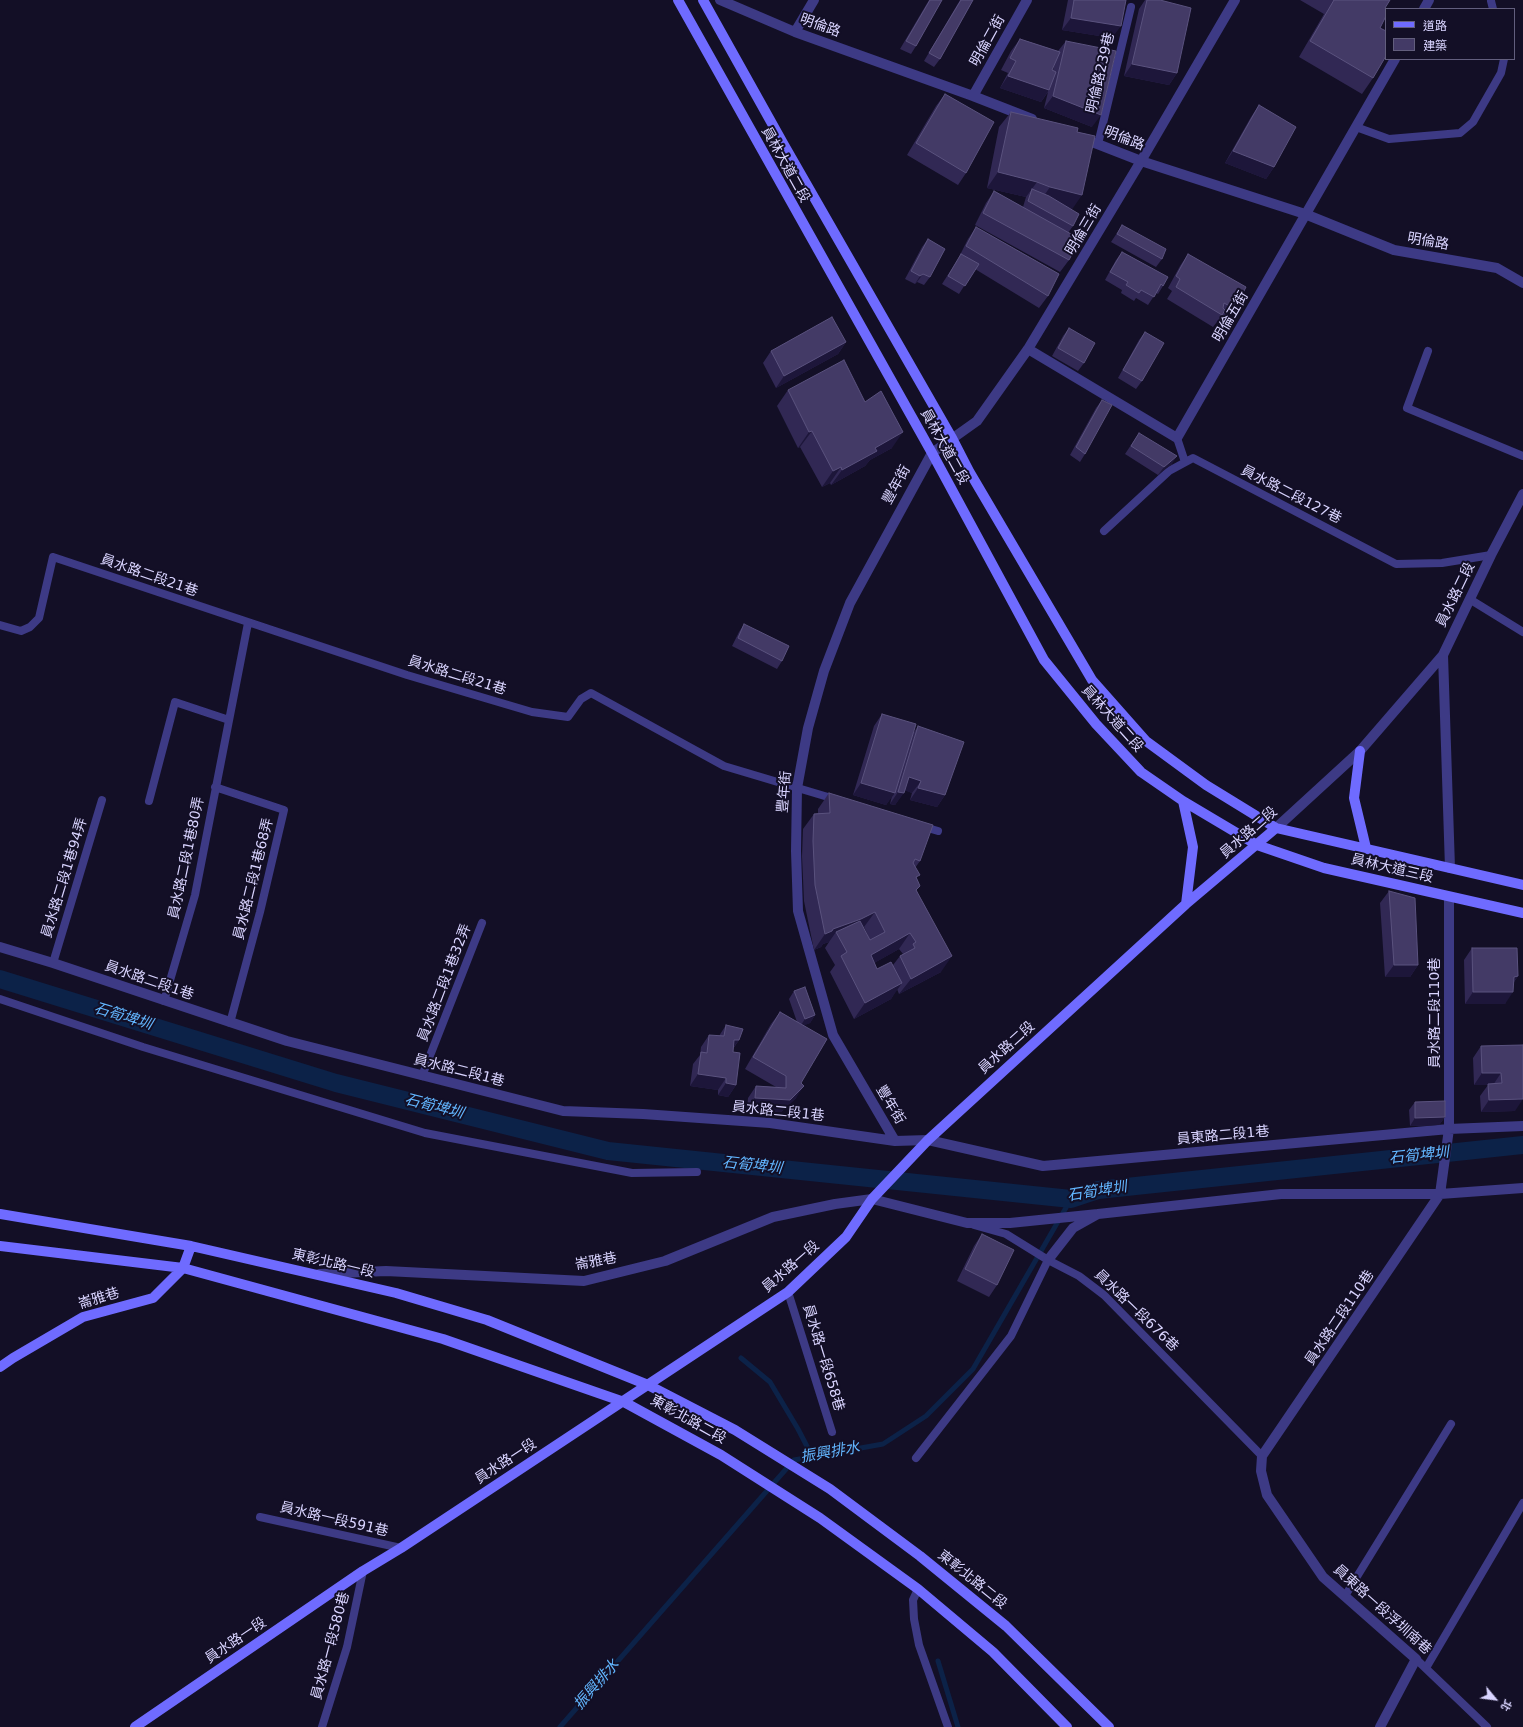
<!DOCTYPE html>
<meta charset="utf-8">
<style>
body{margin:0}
#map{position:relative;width:1523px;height:1727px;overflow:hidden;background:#130f26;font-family:"DejaVu Sans","Noto Sans TC",sans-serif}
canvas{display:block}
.legend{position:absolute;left:1385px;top:8px;width:130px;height:52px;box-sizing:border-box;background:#130f26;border:1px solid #625e7d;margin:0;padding:5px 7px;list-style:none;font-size:12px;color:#d9d4ff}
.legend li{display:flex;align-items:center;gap:8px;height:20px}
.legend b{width:20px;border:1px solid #625e7d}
.north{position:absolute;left:1475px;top:1679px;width:40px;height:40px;-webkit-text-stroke:3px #130f26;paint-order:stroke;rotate:119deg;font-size:11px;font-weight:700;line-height:16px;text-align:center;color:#d9d4ff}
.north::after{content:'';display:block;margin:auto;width:14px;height:18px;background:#d9d4ff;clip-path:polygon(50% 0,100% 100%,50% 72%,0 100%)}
</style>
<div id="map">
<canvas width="1523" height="1727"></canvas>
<ul class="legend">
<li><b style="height:5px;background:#6f6bff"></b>道路</li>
<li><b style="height:11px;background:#433a66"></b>建築</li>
</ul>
<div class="north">北</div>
</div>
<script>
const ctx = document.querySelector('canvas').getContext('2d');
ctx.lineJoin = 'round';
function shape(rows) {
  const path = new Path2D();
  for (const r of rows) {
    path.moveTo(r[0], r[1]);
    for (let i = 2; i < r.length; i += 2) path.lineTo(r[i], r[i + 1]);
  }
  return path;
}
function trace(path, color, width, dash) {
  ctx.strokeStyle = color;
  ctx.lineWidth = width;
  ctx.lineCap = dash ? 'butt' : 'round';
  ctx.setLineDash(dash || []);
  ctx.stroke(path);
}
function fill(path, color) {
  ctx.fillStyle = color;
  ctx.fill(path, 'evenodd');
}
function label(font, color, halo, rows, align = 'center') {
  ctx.font = font + ' "DejaVu Sans","Noto Sans TC",sans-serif';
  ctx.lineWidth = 4;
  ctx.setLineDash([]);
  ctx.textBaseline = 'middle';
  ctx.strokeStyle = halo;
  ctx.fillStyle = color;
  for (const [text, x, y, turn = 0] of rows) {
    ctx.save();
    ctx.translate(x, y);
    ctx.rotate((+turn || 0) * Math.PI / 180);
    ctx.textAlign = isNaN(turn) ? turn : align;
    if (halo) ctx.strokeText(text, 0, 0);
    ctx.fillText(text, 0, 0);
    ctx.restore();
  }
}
const stream = shape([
 [741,1358,770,1382,798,1429,812,1456],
 [938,1661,958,1727],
 [560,1727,794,1460,883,1444,926,1416,973,1369,1071,1199]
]);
const canal = shape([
 [0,979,336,1083,608,1151,1071,1199,1098,1190,1523,1145]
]);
const lane = shape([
 [1491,1,1493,9],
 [1356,127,1389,139,1460,133,1473,122,1501,73,1504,59],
 [1098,144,1131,7],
 [1428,351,1407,408,1523,456],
 [1177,438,1185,462],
 [1104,531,1169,471,1193,458,1396,564,1442,563,1491,555],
 [1471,600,1523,632],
 [0,625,21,631,30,627,39,618,53,557,407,675,532,712,568,717,581,699,591,693,724,766,838,800],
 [215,787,284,810,260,912,230,1023],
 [149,801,175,702,229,720],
 [921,826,938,831],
 [53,963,102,800],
 [0,999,143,1047,425,1133,632,1173,697,1172],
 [164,1001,195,895,248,623],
 [422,1076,482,923],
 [974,1225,1006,1234,1048,1260,1079,1276,1104,1295,1262,1456],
 [788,1292,832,1432],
 [916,1458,1011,1336,1048,1260],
 [260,1517,401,1548],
 [918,1589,913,1600,914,1619,919,1645,948,1727],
 [1345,1596,1451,1424],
 [1416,1659,1487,1727],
 [1426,1668,1523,1503],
 [322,1727,347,1647,363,1571]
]);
const street = shape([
 [720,0,795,32,973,96,1032,119],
 [1424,9,1429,0],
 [795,32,814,0],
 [973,96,1027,0],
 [1082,138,1141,161,1305,214,1394,250,1497,268,1523,283],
 [1028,349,1177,438,1395,59],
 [1443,655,1450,868],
 [1276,828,1360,751,1443,655,1491,555,1523,494],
 [0,947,53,963,287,1041,563,1111,643,1114,770,1123,895,1141,928,1140,1043,1166,1449,1129,1523,1126],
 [895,1141,833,1035,798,911,796,851,797,788,808,728,824,671,850,603,932,453,977,421,1028,349,1141,161,1235,0],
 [1048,1260,1073,1228,1098,1214,1281,1194,1440,1194,1523,1188],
 [319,1274,386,1271,584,1281,665,1261,773,1217,835,1204,872,1199,967,1223,1010,1223,1098,1214],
 [1380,1727,1416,1659,1323,1577,1267,1495,1261,1471,1262,1456,1440,1194,1449,1129,1449,897]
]);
const secondary = shape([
 [678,0,932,453,1044,660,1096,724,1141,772,1183,801,1257,845,1324,868,1523,913],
 [703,0,784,145,952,438,969,471,1092,680,1146,741,1206,785,1276,828,1523,885],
 [1360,751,1354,798,1366,848],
 [1183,801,1193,847,1186,904],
 [0,1214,191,1246,396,1293,487,1320,648,1385,735,1430,830,1489,920,1556,1006,1626,1109,1727],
 [0,1246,183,1268,443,1339,624,1402,721,1455,820,1518,918,1589,993,1652,1067,1727],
 [0,1367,13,1358,83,1317,153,1298,183,1268,191,1246],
 [135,1727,363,1571,401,1548,788,1292,846,1237,872,1199,928,1140,1186,904,1276,828]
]);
const wall = shape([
 [929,0,942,0,916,46,911,54,900,49],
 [960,0,973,0,940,59,934,67,924,61],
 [1068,0,1126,0,1112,38,1062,30],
 [1145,0,1160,0,1177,73,1169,85,1124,76,1139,9],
 [1300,0,1390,0,1385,8,1380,28,1373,78,1362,94,1299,57,1324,14],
 [1020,39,1058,51,1066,41,1092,127,1044,108,1048,92,1041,102,1000,88,1008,73,1001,70,1011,51],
 [1055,62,1053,70,1052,70],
 [945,94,966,173,958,185,907,155,936,106],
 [1259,105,1274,167,1266,179,1225,163,1251,117],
 [1011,112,1072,210,1073,226,1068,233,1069,260,1060,272,975,225,986,203,994,191,1023,207,1026,197,987,188,999,127],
 [1122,225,1162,259,1156,267,1111,242,1117,233],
 [976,227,1048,296,1039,308,975,269,959,294,942,284,958,259,968,239],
 [928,239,930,277,924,285,917,282,915,284,905,279,922,247],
 [1122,252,1163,286,1158,294,1156,293,1148,305,1136,298,1134,301,1121,293,1122,290,1105,280,1116,260],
 [1188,254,1235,309,1226,321,1220,318,1213,327,1167,299,1172,291,1168,288,1180,266],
 [1069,328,1084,363,1078,371,1052,356,1063,336],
 [1145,332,1142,381,1136,389,1118,378,1139,340],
 [846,342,838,354,776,388,763,363,771,351],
 [788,390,865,402,892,448,870,460,865,466,831,485,830,483,822,487,800,447,798,448,777,406],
 [1102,400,1085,454,1080,462,1070,455,1096,408],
 [1139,433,1172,464,1158,475,1125,454],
 [744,624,782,661,777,669,732,646,739,632],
 [882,714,912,735,918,726,945,795,937,807,910,800,912,793,905,790,895,805,890,804,892,796,886,805,853,795,874,726],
 [829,793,920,861,915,868,917,879,917,891,941,972,899,994,897,989,891,999,854,1019,830,972,835,965,825,948,829,942,823,944,821,947,814,950,804,901,802,856,803,829,814,814,818,813,818,809],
 [864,927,870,940,863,928],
 [899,949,903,954,900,956,893,965,877,969,874,963],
 [1389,891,1418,965,1410,977,1385,977,1380,903],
 [1472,948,1518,976,1514,982,1505,1004,1465,1004,1464,960],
 [794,991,815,1015,810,1023,804,1025,801,1083,796,1098,781,1112,747,1110,748,1098,756,1086,776,1087,745,1069,771,1024,780,1012,797,1022,789,999],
 [726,1025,739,1040,733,1049,733,1052,736,1085,728,1097,718,1095,718,1090,690,1086,693,1064,700,1055,701,1047,709,1035,719,1036],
 [1523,1045,1515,1111,1481,1112,1480,1096,1488,1085,1474,1085,1473,1058,1481,1046],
 [1415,1102,1445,1117,1439,1125,1410,1126,1409,1110],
 [982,1234,997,1285,989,1297,957,1281,974,1246]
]);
const shadedWall = shape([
 [1071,18,1121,26,1112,38,1062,30],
 [1132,64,1177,73,1169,85,1124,76],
 [1008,76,1049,90,1041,102,1000,88],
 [1053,96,1101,115,1092,127,1044,108],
 [1233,151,1274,167,1266,179,1225,163],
 [998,172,1037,182,1026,197,987,188],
 [1050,187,1082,195,1071,211,1039,203],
 [923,274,917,282,915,284,920,276],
 [846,342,838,354,776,388,784,376],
 [812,431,800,447,798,448,809,432],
 [903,432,892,448,870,460,865,466,831,485,842,470,875,448],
 [1177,456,1172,464,1158,475,1164,467],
 [841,467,830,483,822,487,833,471],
 [909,777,921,781,912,793,900,789],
 [861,783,895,793,886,805,853,795],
 [918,788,945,795,937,807,910,800],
 [898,792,904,793,895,805,890,804],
 [875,912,864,927,850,935,836,932,829,942,823,944,821,947,814,950,825,934,833,929],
 [910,933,899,949,860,971,871,955],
 [952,956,941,972,899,994,911,979],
 [1394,965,1418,965,1410,977,1385,977],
 [1518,976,1509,988,1514,977],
 [902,983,891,999,854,1019,865,1003],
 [1473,992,1513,992,1505,1004,1465,1004],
 [815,1015,810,1023,799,1028,805,1019],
 [734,1040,739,1040,730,1052],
 [1482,1073,1501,1073,1493,1085,1474,1085],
 [698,1074,726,1078,718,1090,690,1086],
 [726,1083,736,1085,728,1097,718,1095],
 [804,1086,796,1098,781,1112,747,1110,755,1098],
 [1523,1099,1515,1111,1481,1112,1489,1100],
 [1445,1117,1439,1125,1410,1126,1415,1118]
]);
const building = shape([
 [930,0,942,0,916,46,906,41,930,0],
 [961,0,973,0,940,59,929,53,961,0],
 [1074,0,1126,0,1121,26,1071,18,1074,0],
 [1147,0,1160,0,1191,8,1177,73,1132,64,1147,0],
 [1334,0,1390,0,1385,8,1387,9,1386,9,1386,16,1380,28,1386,31,1386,56,1373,78,1310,41,1334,0],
 [1020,39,1060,52,1052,70,1056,72,1049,90,1008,76,1016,61,1010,58,1020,39],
 [1066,41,1116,51,1101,115,1053,96,1066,41],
 [945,94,994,122,966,173,916,143,945,94],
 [1259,105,1296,127,1274,167,1233,151,1259,105],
 [1011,112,1078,128,1077,132,1095,136,1082,195,1050,187,1037,182,998,172,1011,112],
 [1032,189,1049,196,1079,214,1073,226,1028,201,1032,189],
 [994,191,1080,239,1069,260,983,213,994,191],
 [1122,225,1166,249,1162,259,1117,234,1122,225],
 [976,227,1059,274,1048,296,966,246,976,227],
 [928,239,945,249,930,277,923,274,920,276,911,271,928,239],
 [1122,252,1168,277,1163,286,1161,284,1154,297,1141,290,1139,293,1126,285,1128,282,1110,272,1122,252],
 [961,254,979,264,965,286,948,276,961,254],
 [1188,254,1246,287,1235,309,1224,303,1223,308,1225,310,1222,315,1176,287,1180,279,1176,276,1188,254],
 [832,317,846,342,784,376,771,351,832,317],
 [1069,328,1095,343,1084,363,1058,348,1069,328],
 [1145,332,1164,343,1142,381,1123,370,1145,332],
 [844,360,865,402,881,391,903,432,875,448,877,451,842,470,841,467,833,471,812,431,809,432,788,390,844,360],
 [1102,400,1112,405,1085,454,1076,447,1102,400],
 [1139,433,1177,456,1164,467,1131,446,1139,433],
 [744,624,789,646,782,661,738,638,744,624],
 [882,714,916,724,895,793,861,783,882,714],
 [918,726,964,742,945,795,918,788,921,781,909,777,904,793,898,792,918,726],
 [829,793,933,825,920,861,915,859,913,863,920,875,916,877,920,886,916,890,952,956,911,979,900,956,915,948,913,944,916,942,910,933,871,955,877,969,891,962,902,983,865,1003,841,956,847,952,836,932,860,921,870,940,885,932,875,912,861,919,833,929,832,931,825,934,815,885,813,841,814,814,830,813,829,793],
 [1389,891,1415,898,1418,965,1394,965,1389,891],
 [1472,948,1517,948,1518,976,1514,977,1513,992,1473,992,1472,948],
 [805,987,815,1015,805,1019,794,991,805,987],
 [780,1012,827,1039,801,1083,804,1086,790,1100,755,1098,756,1086,786,1088,786,1076,753,1057,780,1012],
 [726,1025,743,1029,739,1040,734,1040,733,1052,740,1053,736,1085,726,1083,726,1078,698,1074,701,1052,707,1053,709,1035,724,1036,726,1025],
 [1523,1045,1523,1099,1489,1100,1488,1084,1502,1083,1501,1073,1482,1073,1481,1046,1523,1045],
 [1445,1101,1445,1117,1415,1118,1415,1102,1445,1101],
 [982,1234,1014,1250,997,1285,965,1269,982,1234]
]);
const streetNames = [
 ["明倫路",820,26,20],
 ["明倫二街",988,41,-61],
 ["明倫路239巷",1101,73,-77],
 ["明倫路",1124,139,21],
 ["員林大道二段",785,165,61],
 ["明倫三街",1084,230,-59],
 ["明倫路",1428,242,10],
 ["明倫五街",1231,317,-60],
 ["員林大道二段",944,447,61],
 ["豐年街",897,485,-61],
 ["員水路二段127巷",1291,495,27],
 ["員水路二段21巷",149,576,19],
 ["員水路二段",1456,595,-64],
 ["員水路二段21巷",457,676,17],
 ["員林大道二段",1112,719,48],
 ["豐年街",785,792,-85],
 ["員水路二段",1249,833,-41],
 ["員水路二段1巷80弄",187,858,-78],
 ["員林大道三段",1392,869,13],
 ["員水路二段1巷94弄",65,878,-73],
 ["員水路二段1巷68弄",254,879,-76],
 ["員水路二段1巷",149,981,19],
 ["員水路二段1巷32弄",445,983,-69],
 ["員水路二段110巷",1435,1013,-90],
 ["員水路二段",1007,1048,-42],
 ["員水路二段1巷",459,1071,14],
 ["豐年街",890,1105,59],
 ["員水路二段1巷",778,1112,6],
 ["員東路二段1巷",1223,1136,-5],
 ["崙雅巷",596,1262,-10],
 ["東彰北路一段",333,1264,13],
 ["員水路一段",791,1267,-41],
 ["崙雅巷",99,1299,-17],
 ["員水路一段676巷",1136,1311,44],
 ["員水路二段110巷",1340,1318,-56],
 ["員水路一段658巷",823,1358,73],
 ["東彰北路二段",688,1420,29],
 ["員水路一段",506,1462,-33],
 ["員水路一段591巷",334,1520,13],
 ["東彰北路二段",972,1580,39],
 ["員東路一段浮圳南巷",1382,1610,42],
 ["員水路一段",236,1641,-34],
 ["員水路一段580巷",331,1646,-75]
];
const waterNames = [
 ["石筍埤圳",123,1017,17],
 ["石筍埤圳",434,1107,14],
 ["石筍埤圳",1419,1156,-6],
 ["石筍埤圳",752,1166,6],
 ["石筍埤圳",1097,1192,-9],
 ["振興排水",830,1453,-10],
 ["振興排水",597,1685,-49]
];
trace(stream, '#0c2248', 5);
trace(canal, '#0c2248', 18);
trace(lane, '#3d3a85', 8);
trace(street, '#3d3a85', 10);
trace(secondary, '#6f6bff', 10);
fill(wall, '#312854');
fill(shadedWall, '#1d163a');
fill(building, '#433a66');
trace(building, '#5a527e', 1);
label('14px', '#d9d4ff', '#130f26', streetNames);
label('italic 15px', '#62b6ff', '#130f26', waterNames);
</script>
